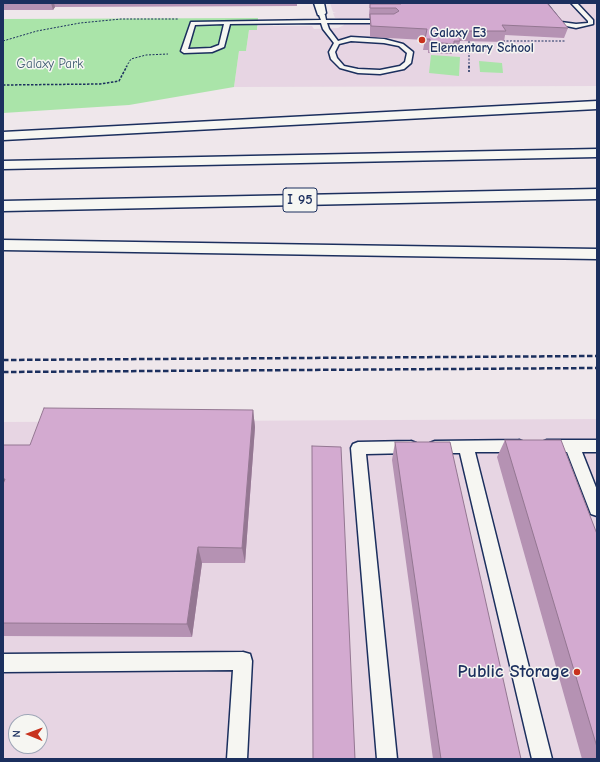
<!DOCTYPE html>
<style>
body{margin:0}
#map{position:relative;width:600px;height:762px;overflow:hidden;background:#efe7eb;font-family:"Comic Neue",sans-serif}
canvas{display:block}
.frame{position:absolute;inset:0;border:4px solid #1b2f5e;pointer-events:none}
.north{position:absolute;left:8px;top:714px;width:40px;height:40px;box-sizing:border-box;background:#f6f6f2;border:1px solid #9ea6b7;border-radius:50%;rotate:271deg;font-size:11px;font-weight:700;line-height:16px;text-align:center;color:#1b2f5e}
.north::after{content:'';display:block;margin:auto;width:14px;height:18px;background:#c8321e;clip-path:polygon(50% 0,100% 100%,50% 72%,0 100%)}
</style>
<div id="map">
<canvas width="600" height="762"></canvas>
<div class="frame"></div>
<div class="north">N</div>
</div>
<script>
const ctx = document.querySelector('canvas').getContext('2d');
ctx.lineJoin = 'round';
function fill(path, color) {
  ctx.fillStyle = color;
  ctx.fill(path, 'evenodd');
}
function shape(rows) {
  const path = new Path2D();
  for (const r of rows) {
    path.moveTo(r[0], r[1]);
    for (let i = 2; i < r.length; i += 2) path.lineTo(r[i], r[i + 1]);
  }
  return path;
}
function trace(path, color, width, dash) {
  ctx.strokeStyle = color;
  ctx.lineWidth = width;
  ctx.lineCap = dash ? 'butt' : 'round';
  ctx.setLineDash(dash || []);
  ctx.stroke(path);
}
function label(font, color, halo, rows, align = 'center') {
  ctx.font = font + ' "Comic Neue",sans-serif';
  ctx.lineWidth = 3;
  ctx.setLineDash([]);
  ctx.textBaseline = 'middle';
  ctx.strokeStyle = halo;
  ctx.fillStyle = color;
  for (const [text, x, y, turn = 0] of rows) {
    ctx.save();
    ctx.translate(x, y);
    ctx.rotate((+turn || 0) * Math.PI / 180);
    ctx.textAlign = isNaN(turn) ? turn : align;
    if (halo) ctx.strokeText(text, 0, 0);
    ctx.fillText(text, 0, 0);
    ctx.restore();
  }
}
const built = shape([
 [330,3,597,3,597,86,234,87,239,51,246,51,249,30,257,30,258,26,312,26,314,29,338,28,344,25,344,20,335,18,333,13,336,12,333,12],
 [597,419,597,759,3,759,3,422],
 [16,722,40,722,40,746,16,746]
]);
const green = shape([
 [258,18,257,30,249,30,246,51,239,51,234,87,129,105,3,113,3,19],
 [431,55,460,57,459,76,429,73],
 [479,61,502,63,503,73,480,72]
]);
const pathFar1 = shape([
 [3,41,37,31,80,23,121,19,178,19],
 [469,41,469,67],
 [503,41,565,41],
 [126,67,131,59,146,55,168,54]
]);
const path = shape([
 [469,66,469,72],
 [3,85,100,84,119,81,127,66]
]);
const service = shape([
 [540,3,546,3,561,22,576,24,588,23,588,21,571,3,577,3,593,20,593,24,576,28,557,24,540,3],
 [322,13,325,15,326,20,388,20,389,21,386,23,327,23,329,29,338,41,351,37,384,39,403,44,413,52,411,63,404,69,380,74,358,73,340,68,331,59,329,52,334,43,323,29,321,23,230,24,224,47,212,52,184,53,181,51,191,22,321,20,319,15,322,13],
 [224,24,219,45,211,48,188,49,195,25,224,24],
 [351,41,384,43,399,46,407,53,405,62,400,66,380,70,358,69,344,66,337,58,335,52,339,44,351,41],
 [519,440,524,442,526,446,524,450,519,452,475,452,552,759,532,759,460,453,435,453,430,451,428,447,430,443,435,441,519,440],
 [547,440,597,440,597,452,582,452,597,490,597,516,591,514,567,452,547,452,542,450,540,446,542,442,547,440],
 [411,441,416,443,418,447,416,451,411,453,366,454,397,759,377,759,351,448,353,444,358,442,411,441],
 [243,652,250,654,252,661,247,759,227,759,233,670,3,672,3,654,243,652]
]);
const minor = shape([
 [314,3,324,3,326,13,324,15,318,15,314,3]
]);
const motorway = shape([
 [597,101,597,109,3,140,3,132,597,101],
 [597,149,597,157,3,169,3,161,597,149],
 [597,189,597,199,3,211,3,201,597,189],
 [3,240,597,249,597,259,3,250,3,240]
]);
const rail = shape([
 [3,360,597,356],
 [3,372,597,368]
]);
const wall = shape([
 [3,3,297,3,297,6,55,7,53,10,3,10],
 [396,3,547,3,568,28,564,38,505,35,504,42,460,41,458,52,452,52,452,54,428,53,428,50,423,50,425,40,370,37,370,18,369,18,369,14,370,4,397,4],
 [253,410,255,427,245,563,202,563,192,637,3,636,3,445,30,445],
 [505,440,597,534,597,759,582,759,497,457],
 [395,442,521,759,433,759,392,460],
 [312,446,355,759,313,759]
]);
const shadedWall = shape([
 [51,3,54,3,55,7,53,10],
 [253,410,255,427,245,563,242,548],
 [198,547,202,563,192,637,187,624]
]);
const building = shape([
 [400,3,547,3,568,28,502,25,506,31,460,31,460,41,454,41,454,44,430,42,430,39,425,39,427,29,371,26,370,14,394,14,399,11,396,8,370,8,370,4,401,4,400,3],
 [44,408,253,410,242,548,198,547,187,624,3,623,3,484,5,479,3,479,3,445,30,445,44,408],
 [505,440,561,440,597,534,597,747,505,440],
 [395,442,450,442,521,759,441,759,395,442],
 [312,446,341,447,355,759,313,759,312,446]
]);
const markers = [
 [422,40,4,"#c8321e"],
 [577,672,4,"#c8321e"]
];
const farPoinames = [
 ["Galaxy E3",430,33],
 ["Elementary School",430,48]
];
const farParknames = [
 ["Galaxy Park",50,64]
];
const shields = [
 [300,200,34]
];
const shieldNames = [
 ["I 95",300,200]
];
const nearPoinames = [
 ["Public Storage",569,672]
];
fill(built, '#e7d5e3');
fill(green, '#aae4a9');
trace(service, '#1b2f5e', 3);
trace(minor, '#1b2f5e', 3);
trace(motorway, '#1b2f5e', 3);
trace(pathFar1, '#1b2f5e', 1, [2, 1.5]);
trace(path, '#1b2f5e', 1.5, [2.5, 1.5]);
fill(service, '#f6f6f2');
fill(minor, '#f6f6f2');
fill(motorway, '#f6f6f2');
trace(rail, '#1b2f5e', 2.5, [5.5, 2.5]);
fill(wall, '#b592b3');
fill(shadedWall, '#947792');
fill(building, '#d3aad0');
trace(building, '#947792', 1);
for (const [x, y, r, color] of markers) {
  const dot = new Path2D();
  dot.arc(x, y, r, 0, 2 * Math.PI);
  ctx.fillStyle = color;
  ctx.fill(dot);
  trace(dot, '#f6f6f2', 1.5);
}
label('bold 13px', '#1b2f5e', '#f6f6f2', farPoinames, 'left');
label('13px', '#3f5c71', '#f6f6f2', farParknames);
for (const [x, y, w] of shields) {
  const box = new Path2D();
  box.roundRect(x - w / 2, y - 12, w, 24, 3);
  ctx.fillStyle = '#f6f6f2';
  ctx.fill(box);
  trace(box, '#1b2f5e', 1);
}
label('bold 14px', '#1b2f5e', null, shieldNames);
label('bold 18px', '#1b2f5e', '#f6f6f2', nearPoinames, 'right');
</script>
